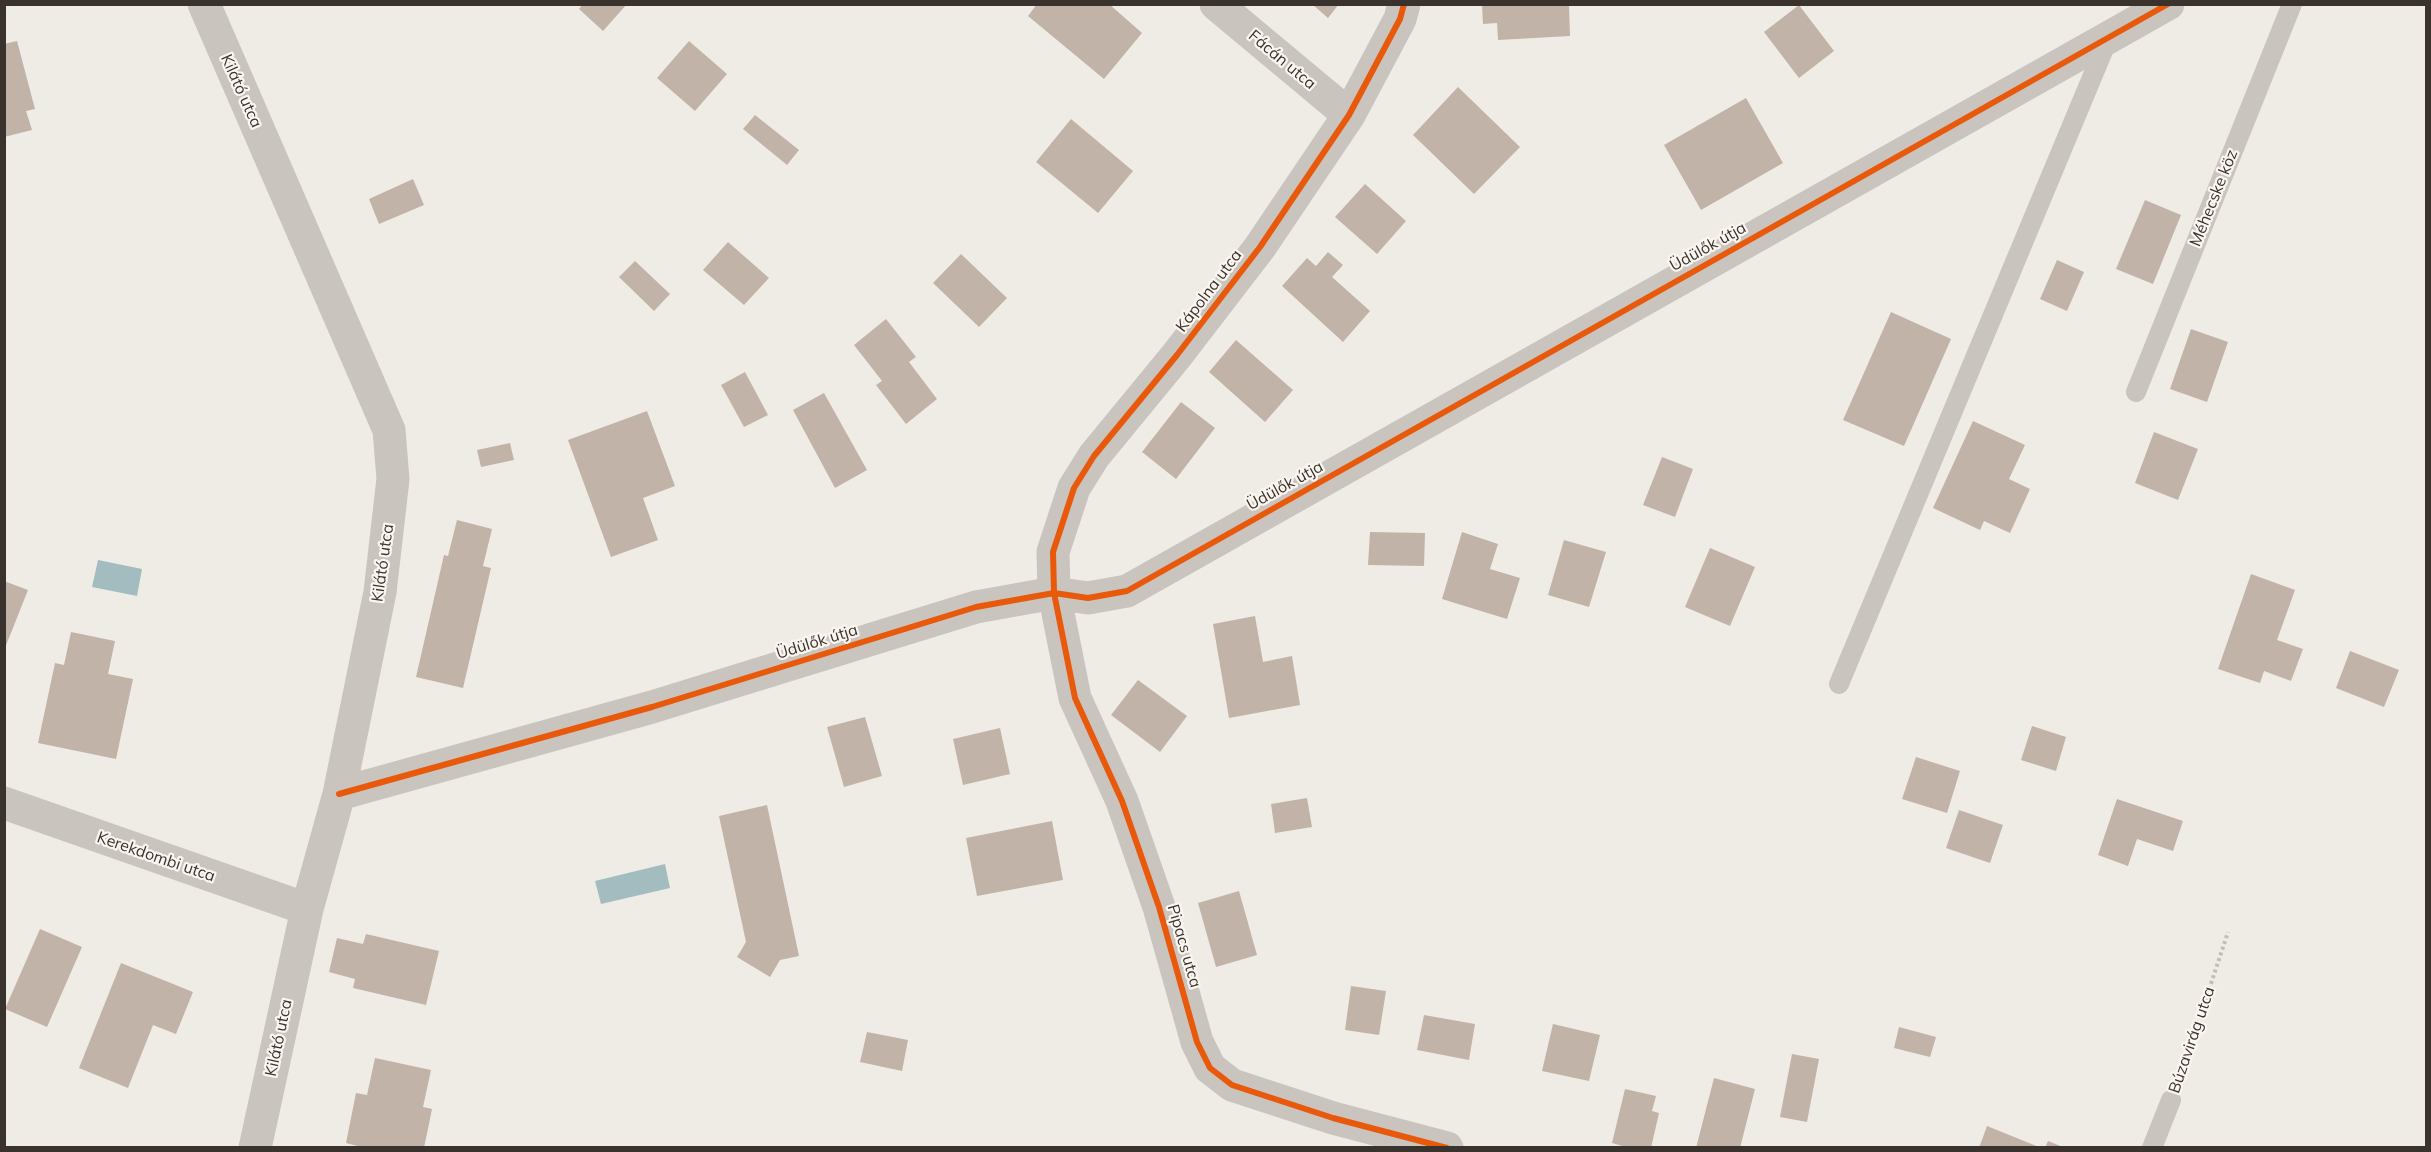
<!DOCTYPE html>
<meta charset="utf-8">
<style>
body{margin:0}
#map{position:relative;width:2431px;height:1152px;overflow:hidden;background:#efece6;font-family:Mulish,sans-serif}
canvas{display:block}
.frame{position:absolute;inset:0;border:6px solid #3a322c;pointer-events:none}
</style>
<div id="map">
<canvas width="2431" height="1152"></canvas>
<div class="frame"></div>
</div>
<script>
const ctx = document.querySelector('canvas').getContext('2d');
ctx.lineJoin = 'round';
function fill(path, color) {
  ctx.fillStyle = color;
  ctx.fill(path, 'evenodd');
}
function shape(rows) {
  const path = new Path2D();
  for (const r of rows) {
    path.moveTo(r[0], r[1]);
    for (let i = 2; i < r.length; i += 2) path.lineTo(r[i], r[i + 1]);
  }
  return path;
}
function trace(path, color, width, dash) {
  ctx.strokeStyle = color;
  ctx.lineWidth = width;
  ctx.lineCap = dash ? 'butt' : 'round';
  ctx.setLineDash(dash || []);
  ctx.stroke(path);
}
function label(font, color, halo, rows, align = 'center') {
  ctx.font = font + ' Mulish,sans-serif';
  ctx.lineWidth = 4.5;
  ctx.setLineDash([]);
  ctx.textBaseline = 'middle';
  ctx.strokeStyle = halo;
  ctx.fillStyle = color;
  for (const [text, x, y, turn = 0] of rows) {
    ctx.save();
    ctx.translate(x, y);
    ctx.rotate((+turn || 0) * Math.PI / 180);
    ctx.textAlign = isNaN(turn) ? turn : align;
    if (halo) ctx.strokeText(text, 0, 0);
    ctx.fillText(text, 0, 0);
    ctx.restore();
  }
}
const water = shape([
 [98,560,142,569,137,596,92,587],
 [665,864,670,888,601,904,595,881]
]);
const building = shape([
 [583,4,627,4,603,31,579,9],
 [1037,4,1109,4,1142,33,1104,79,1028,16],
 [1312,4,1339,4,1328,18],
 [1482,5,1569,5,1570,36,1498,40,1497,23,1483,24],
 [1799,5,1834,51,1799,78,1764,32],
 [17,41,35,109,26,111,32,130,4,137,4,44],
 [689,41,727,74,695,111,657,78],
 [1458,87,1520,147,1474,194,1413,135],
 [1746,98,1783,163,1701,210,1664,145],
 [755,115,799,150,787,165,743,129],
 [1071,119,1133,171,1098,213,1036,162],
 [413,179,424,205,379,224,369,199],
 [1365,184,1406,221,1377,254,1335,217],
 [2145,200,2181,215,2153,284,2116,269],
 [728,242,769,278,744,305,703,270],
 [1328,252,1343,265,1332,277,1370,311,1343,342,1282,286,1307,258,1316,266],
 [961,254,1007,298,979,327,933,283],
 [2057,260,2084,272,2067,311,2040,299],
 [635,261,670,294,654,311,619,277],
 [1891,312,1951,339,1904,446,1843,420],
 [886,319,916,357,909,362,937,399,906,424,876,385,882,381,854,345],
 [2191,329,2228,342,2207,402,2170,389],
 [1236,340,1293,390,1265,422,1209,372],
 [745,372,768,415,744,427,721,385],
 [824,393,867,470,835,488,793,410],
 [1181,402,1215,428,1176,479,1142,452],
 [647,411,675,486,643,498,658,540,611,557,568,440],
 [1973,421,2025,445,2009,479,2030,489,2010,533,1984,521,1980,530,1933,508],
 [2154,432,2198,449,2178,500,2135,483],
 [510,443,514,460,481,467,477,450],
 [1662,457,1693,469,1675,517,1643,505],
 [457,520,492,529,483,566,491,568,463,688,416,677,444,555,448,556],
 [1370,532,1425,533,1424,566,1368,565],
 [1462,532,1498,544,1490,569,1520,578,1507,619,1442,599],
 [1564,540,1606,552,1589,607,1548,595],
 [1710,548,1755,567,1730,626,1685,607],
 [2251,574,2295,590,2277,640,2303,649,2291,681,2264,671,2260,683,2218,669],
 [4,581,28,590,5,648,4,648],
 [1255,616,1263,662,1292,656,1300,705,1229,718,1213,624],
 [71,632,115,641,108,674,133,679,116,759,38,743,55,663,64,665],
 [2350,651,2399,670,2384,707,2336,688],
 [1138,680,1187,716,1160,752,1111,715],
 [865,717,882,776,844,787,827,727],
 [2032,726,2066,737,2056,771,2021,760],
 [1000,728,1010,774,963,785,953,739],
 [1916,757,1960,771,1947,813,1902,799],
 [1307,798,1312,827,1275,833,1271,804],
 [2117,799,2183,821,2173,851,2137,839,2128,866,2098,855],
 [767,805,799,956,780,960,770,977,737,957,746,942,719,816],
 [1959,810,2003,825,1990,863,1946,848],
 [1052,821,1063,880,977,896,966,838],
 [1239,891,1257,955,1216,967,1198,903],
 [40,929,82,947,47,1027,5,1009],
 [366,934,439,951,426,1005,353,988,355,979,329,972,337,938,363,944],
 [121,963,193,992,176,1034,153,1025,128,1088,79,1068],
 [1351,986,1386,991,1379,1035,1345,1030],
 [1424,1015,1475,1024,1469,1060,1417,1050],
 [1553,1024,1600,1035,1589,1081,1542,1071],
 [1899,1027,1936,1037,1930,1057,1894,1048],
 [867,1032,908,1040,902,1071,860,1062],
 [1792,1054,1819,1059,1807,1122,1780,1117],
 [375,1058,431,1070,423,1107,432,1109,424,1148,365,1148,346,1143,356,1093,367,1095],
 [1714,1078,1755,1089,1740,1148,1696,1148],
 [1625,1089,1656,1096,1652,1111,1659,1113,1651,1148,1629,1148,1612,1143],
 [1987,1126,2039,1147,2039,1148,1979,1148],
 [2048,1141,2063,1147,2063,1148,2045,1148]
]);
const path = shape([
 [2181,1075,2228,932]
]);
const lane = shape([
 [2136,392,2292,4],
 [1839,684,2108,39],
 [2152,1148,2171,1100]
]);
const street = shape([
 [204,4,389,430,393,479,380,592,339,794,307,909,255,1148],
 [1216,4,1349,115],
 [1404,4,1400,19,1349,115,1260,247,1177,355,1094,456,1074,488,1053,552,1054,593,1075,698,1122,801,1159,907,1197,1042,1210,1068,1232,1085,1333,1118,1447,1148],
 [339,794,652,707,976,607,1054,593,1088,598,1127,591,2168,4],
 [4,803,307,909]
]);
const cycleway = shape([
 [1404,4,1400,19,1349,115,1260,247,1177,355,1094,456,1074,488,1053,552,1054,593,1075,698,1122,801,1159,907,1197,1042,1210,1068,1232,1085,1333,1118,1447,1148],
 [339,794,652,707,976,607,1054,593,1088,598,1127,591,2168,4]
]);
const streetNames = [
 ["Fácán utca",1282,60,40],
 ["Kilátó utca",241,91,66],
 ["Méhecske köz",2214,198,-68],
 ["Üdülők útja",1708,247,-29],
 ["Kápolna utca",1209,291,-53],
 ["Üdülők útja",1285,486,-29],
 ["Kilátó utca",383,563,-82],
 ["Üdülők útja",817,642,-17],
 ["Kerekdombi utca",156,857,19],
 ["Pipacs utca",1184,946,74],
 ["Kilátó utca",279,1038,-78],
 ["Búzavirág utca",2192,1040,-71]
];
fill(water, '#a3bcc0');
fill(building, '#c2b3a8');
trace(path, '#c1bdb7', 4, [3, 3]);
trace(lane, '#c9c4be', 20);
trace(street, '#c9c4be', 33);
trace(cycleway, '#e8590c', 6);
label('16px', '#3a322c', '#faf6ef', streetNames);
</script>
